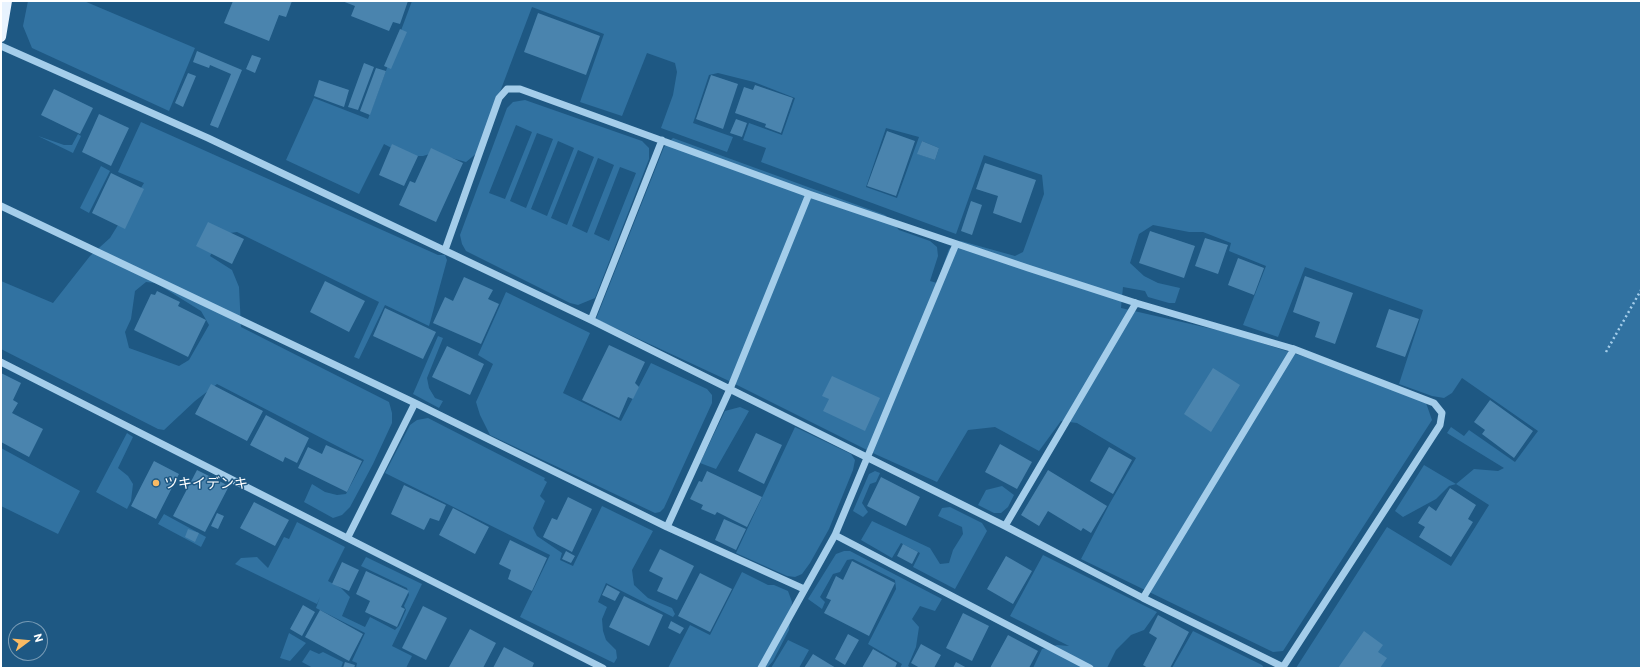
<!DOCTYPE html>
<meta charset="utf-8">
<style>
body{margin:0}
#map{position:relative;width:1642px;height:669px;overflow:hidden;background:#1e5883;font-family:Commissioner,sans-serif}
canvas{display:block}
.frame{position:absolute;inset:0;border:2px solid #fff;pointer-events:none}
.north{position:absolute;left:8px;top:621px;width:40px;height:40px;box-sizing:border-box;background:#1e5883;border:1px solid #789bb5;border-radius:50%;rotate:74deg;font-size:11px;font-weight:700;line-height:16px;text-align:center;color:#fff}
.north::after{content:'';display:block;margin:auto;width:14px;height:18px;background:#f9ba63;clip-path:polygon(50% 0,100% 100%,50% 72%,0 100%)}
</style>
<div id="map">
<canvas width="1642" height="669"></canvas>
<div class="frame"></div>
<div class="north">N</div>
</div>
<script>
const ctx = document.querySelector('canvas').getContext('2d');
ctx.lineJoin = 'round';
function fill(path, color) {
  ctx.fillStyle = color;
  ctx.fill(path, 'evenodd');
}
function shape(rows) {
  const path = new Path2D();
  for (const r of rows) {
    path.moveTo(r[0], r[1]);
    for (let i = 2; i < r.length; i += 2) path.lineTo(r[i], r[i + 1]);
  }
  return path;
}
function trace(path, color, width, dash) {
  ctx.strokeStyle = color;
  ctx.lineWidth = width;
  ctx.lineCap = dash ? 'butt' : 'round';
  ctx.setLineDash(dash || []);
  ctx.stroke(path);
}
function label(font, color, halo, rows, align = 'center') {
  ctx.font = font + ' Commissioner,"Noto Sans JP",sans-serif';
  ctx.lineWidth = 3;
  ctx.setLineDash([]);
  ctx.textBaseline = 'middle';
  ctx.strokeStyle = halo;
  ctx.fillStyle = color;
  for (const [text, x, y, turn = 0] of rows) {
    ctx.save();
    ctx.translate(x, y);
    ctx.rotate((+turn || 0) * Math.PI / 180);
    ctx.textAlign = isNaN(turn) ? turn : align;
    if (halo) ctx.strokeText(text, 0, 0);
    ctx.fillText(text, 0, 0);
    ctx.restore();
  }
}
const green = shape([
 [28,1,84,1,195,48,169,111,32,48,23,26],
 [412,1,1641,1,1641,668,1296,668,1387,527,1451,566,1489,505,1456,484,1449,486,1436,499,1403,517,1395,511,1424,465,1456,484,1474,469,1498,471,1504,468,1447,433,1451,427,1464,436,1469,430,1515,462,1538,431,1462,378,1452,393,1444,398,1432,396,1399,384,1423,310,1305,267,1278,337,1243,325,1266,266,1229,251,1231,243,1203,232,1189,232,1153,225,1139,234,1130,263,1144,276,1158,283,1180,288,1175,303,1169,303,1148,297,1145,291,1123,287,1121,308,1230,333,1324,363,1425,400,1432,420,1283,651,1273,652,1081,559,1110,503,1136,458,1077,423,1061,421,1039,451,995,427,968,430,937,482,875,454,727,380,596,319,664,147,673,138,885,215,899,230,930,241,937,247,938,256,930,281,937,283,949,249,961,241,1015,256,1023,252,1044,194,1042,175,984,155,956,234,761,162,766,148,743,140,749,123,782,135,795,98,754,82,718,73,709,75,693,123,733,137,727,152,661,128,673,95,677,72,675,63,647,53,622,116,580,102,604,34,532,7,477,153,466,162,433,153,423,156,407,156,384,144,359,194,286,160,314,98,368,119],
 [886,128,919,137,897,198,866,187],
 [922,141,939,148,935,160,918,154],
 [525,100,642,141,649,148,649,159,595,298,578,305,570,303,466,251,462,244,460,235,507,108,513,102],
 [516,125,532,132,505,199,489,193],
 [537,133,553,139,526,208,510,201],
 [558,141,574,148,547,216,531,209],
 [578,150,594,157,567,225,551,218],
 [598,158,614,165,587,233,572,226],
 [620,167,636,173,609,241,594,234],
 [141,122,438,255,445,255,447,260,429,326,385,305,359,359,354,357,379,302,237,232,223,234,210,256,232,270,239,287,241,327,389,402,392,413,392,423,373,464,350,507,342,515,333,518,304,502,312,484,325,492,337,495,346,494,364,460,217,384,195,401,164,430,158,429,1,349,1,281,53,303,90,256,110,238,144,183,118,172],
 [146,282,156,283,201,311,209,325,189,360,179,366,129,348,125,332,131,319,135,291],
 [78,134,81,136,73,153,38,136,64,145,72,145],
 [101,166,110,171,89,213,80,208],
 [506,292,590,333,563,393,621,421,651,363,707,389,712,395,712,403,664,508,660,512,655,513,490,435,480,415,476,402,493,364,478,355],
 [438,336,443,338,427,378,429,388,435,398,443,401,439,408,413,394],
 [740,407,749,411,716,469,700,463,725,411],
 [428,418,545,478,544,480,547,482,540,496,545,501,533,528,537,536,562,553,560,560,573,566,602,506,653,531,632,570,634,585,648,598,672,608,675,614,673,617,606,583,598,602,607,607,602,619,603,631,606,640,616,650,617,658,614,663,520,617,550,555,385,473,410,425,417,420],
 [795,427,851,454,855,460,853,470,829,529,810,563,802,574,795,577,787,576,736,553],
 [127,433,133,437,118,468,128,476,133,484,131,501,127,509,96,492],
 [1,448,80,491,58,534,1,506],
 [875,471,880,473,876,482,870,484,862,503,868,512,863,517,853,511,869,474],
 [1002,486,1014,495,1008,507,1001,513,994,513,978,505,986,490],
 [950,507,982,523,987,531,955,589,913,567,920,553,901,543,892,558,861,540,872,521,930,548,940,564,949,563,953,550,963,534,962,527,938,516,942,508],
 [164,514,206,537,201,547,158,524],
 [297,522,345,547,328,581,341,588,350,597,342,616,365,627,370,617,395,630,399,626,406,610,404,606,409,595,407,588,361,566,366,557,422,584,392,646,412,656,406,668,356,668,357,663,352,661,365,633,316,608,320,597,317,604,235,564,241,558,257,557,268,568,284,537,289,539],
 [844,551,850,551,942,599,935,611,920,606,912,619,919,627,916,647,908,666,911,668,900,668,902,664,868,644,896,589,895,580,853,559,847,560,840,572,833,574,820,597,825,602,822,609,808,599,836,554],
 [1043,555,1157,612,1144,630,1131,635,1116,650,1107,668,1033,668,1042,649,1057,645,1069,646,1010,616],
 [742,572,768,585,774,585,788,591,792,602,789,630,773,661,767,668,668,668,690,625,710,635],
 [1193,631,1262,665,1264,668,1172,668],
 [289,633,306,643,290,661,280,658],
 [788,640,809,650,799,668,771,668],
 [310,650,319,654,323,652,343,662,341,668,313,668,302,662]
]);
const building = shape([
 [233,1,292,1,286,17,279,15,269,41,224,23],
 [342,1,408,1,400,24,393,22,389,31,351,16,355,6],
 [538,13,600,36,586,75,524,52],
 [400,29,407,32,391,69,384,66],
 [197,51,242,70,218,128,210,125,231,74,210,65,209,68,193,62],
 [252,55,261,58,255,73,246,69],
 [364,63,374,67,358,110,348,107],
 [376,68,386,71,370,115,360,111],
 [188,73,196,76,183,107,175,103],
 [711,75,738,84,723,129,696,119],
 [319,80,349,90,344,107,314,96],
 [755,85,793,98,781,133,765,127,766,124,735,113,744,87,753,90],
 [54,89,93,108,80,134,41,115],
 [99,114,129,128,111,166,82,152],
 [736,119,747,123,742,137,730,133],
 [887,131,915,141,896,196,867,186],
 [922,141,939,148,935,160,917,154],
 [392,144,418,156,404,186,379,175],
 [431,148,463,163,436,222,399,205,410,181,415,183],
 [985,163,1036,180,1021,223,993,213,998,196,976,189],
 [111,173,144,189,125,229,92,213],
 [971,201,982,205,972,235,961,231],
 [208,222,244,239,232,264,196,246],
 [1150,231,1195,246,1184,278,1139,263],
 [1205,238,1228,245,1218,274,1195,266],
 [1238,258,1264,268,1254,295,1228,285],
 [1305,276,1353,293,1335,344,1315,337,1320,322,1293,312],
 [464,277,493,290,488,299,499,304,481,344,433,323,445,297,453,301],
 [325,281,365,301,349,332,310,312],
 [157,291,180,302,178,306,206,320,188,357,134,330,151,294,155,295],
 [385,308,436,332,423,359,373,336],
 [1389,309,1419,319,1405,357,1376,347],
 [609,345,645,362,635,383,639,387,633,399,628,397,619,418,582,400],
 [447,346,484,364,470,395,432,377],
 [1213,368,1240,385,1211,432,1184,414],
 [1,373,21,383,13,400,18,403,12,413,43,429,29,457,1,442],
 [832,376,880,398,865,431,823,411,829,399,822,396],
 [211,384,263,411,247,441,195,414],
 [1490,400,1533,431,1514,458,1482,434,1485,430,1474,422],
 [266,415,309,438,297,463,285,457,283,462,250,445],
 [756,433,782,445,764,484,738,471],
 [1000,444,1032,462,1017,489,985,472],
 [326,445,362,461,347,492,298,468,308,447,322,454],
 [1109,447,1132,460,1113,494,1090,481],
 [154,461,179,474,156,519,131,506],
 [197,470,229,486,205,532,173,516],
 [1048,470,1107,506,1091,533,1083,528,1081,531,1048,511,1039,526,1021,515],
 [707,471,762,497,747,527,717,512,715,515,701,509,703,505,690,499,699,481,702,482],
 [881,477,920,497,906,526,867,506],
 [404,485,446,505,439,521,430,518,424,530,391,514],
 [1450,488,1476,505,1468,519,1473,522,1451,557,1419,537,1425,527,1418,523,1429,506,1436,511],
 [568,497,592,509,572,552,543,537,552,518,557,520],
 [254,502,289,520,275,546,240,528],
 [453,508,489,527,475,554,439,535],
 [217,513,224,516,218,529,211,526],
 [724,519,746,529,736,550,715,540],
 [188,529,199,533,195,542,185,537],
 [510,540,547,558,532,591,508,579,511,570,499,564],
 [903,544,918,552,912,564,897,556],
 [660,549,694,566,677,600,657,591,663,578,649,571],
 [566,551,575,556,571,563,562,559],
 [1006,556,1032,571,1013,604,987,589],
 [852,561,895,583,869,636,824,613,831,600,826,598,836,576,843,580],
 [342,562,359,570,349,591,332,584],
 [366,571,409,591,401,607,405,609,397,627,365,612,370,601,356,594],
 [700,573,732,589,710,632,678,616],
 [607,585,620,592,615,601,602,595],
 [624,596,663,615,649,646,609,627],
 [303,605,315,612,302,636,290,629],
 [423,606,447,618,426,660,402,648],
 [320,610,363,634,349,661,305,637],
 [963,613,989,626,972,661,946,648],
 [1158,615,1189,632,1170,668,1148,668,1143,665,1157,638,1149,633],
 [671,621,684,628,680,634,668,628],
 [470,629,496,643,483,668,450,668,449,667],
 [1364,631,1383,645,1378,652,1387,658,1380,668,1338,668],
 [848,634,859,640,845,665,835,659],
 [1008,635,1038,651,1029,668,990,668],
 [921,644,941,655,934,668,920,668,911,663],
 [504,647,534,663,532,668,493,668],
 [873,649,897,663,895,668,862,668],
 [813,654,836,668,804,668],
 [345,662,355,665,354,668,343,668],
 [956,662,967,668,953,668]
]);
const path = shape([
 [1606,352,1641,290]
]);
const minor = shape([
 [1,46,208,138,591,320,1005,526,1143,598,1283,667,1440,425,1442,413,1434,403,1294,349,1136,303,1028,268,809,194,520,89,507,89,499,98,445,250],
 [1,206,415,403,667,527,804,589],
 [591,320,662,140],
 [1,362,603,668],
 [1005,526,1136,303],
 [667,527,730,389,809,194],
 [835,535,1090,668],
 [348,537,415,403],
 [1143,598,1294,349],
 [761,668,835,535,956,244]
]);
const major = shape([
 [1,37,7,1]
]);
const markers = [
 [156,483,4,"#f9ba63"]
];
const poiNames = [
 ["ツキイデンキ",164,483]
];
fill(green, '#3172a1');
fill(building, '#4a84ae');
trace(path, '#a4cdea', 2.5, [2, 3]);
trace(minor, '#a4cdea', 7);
trace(major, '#e8f3fe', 10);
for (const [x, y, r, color] of markers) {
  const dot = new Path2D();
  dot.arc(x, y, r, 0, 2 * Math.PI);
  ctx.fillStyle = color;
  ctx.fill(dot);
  trace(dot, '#1e5883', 1.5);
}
label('14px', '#fff', '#1e5883', poiNames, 'left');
</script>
